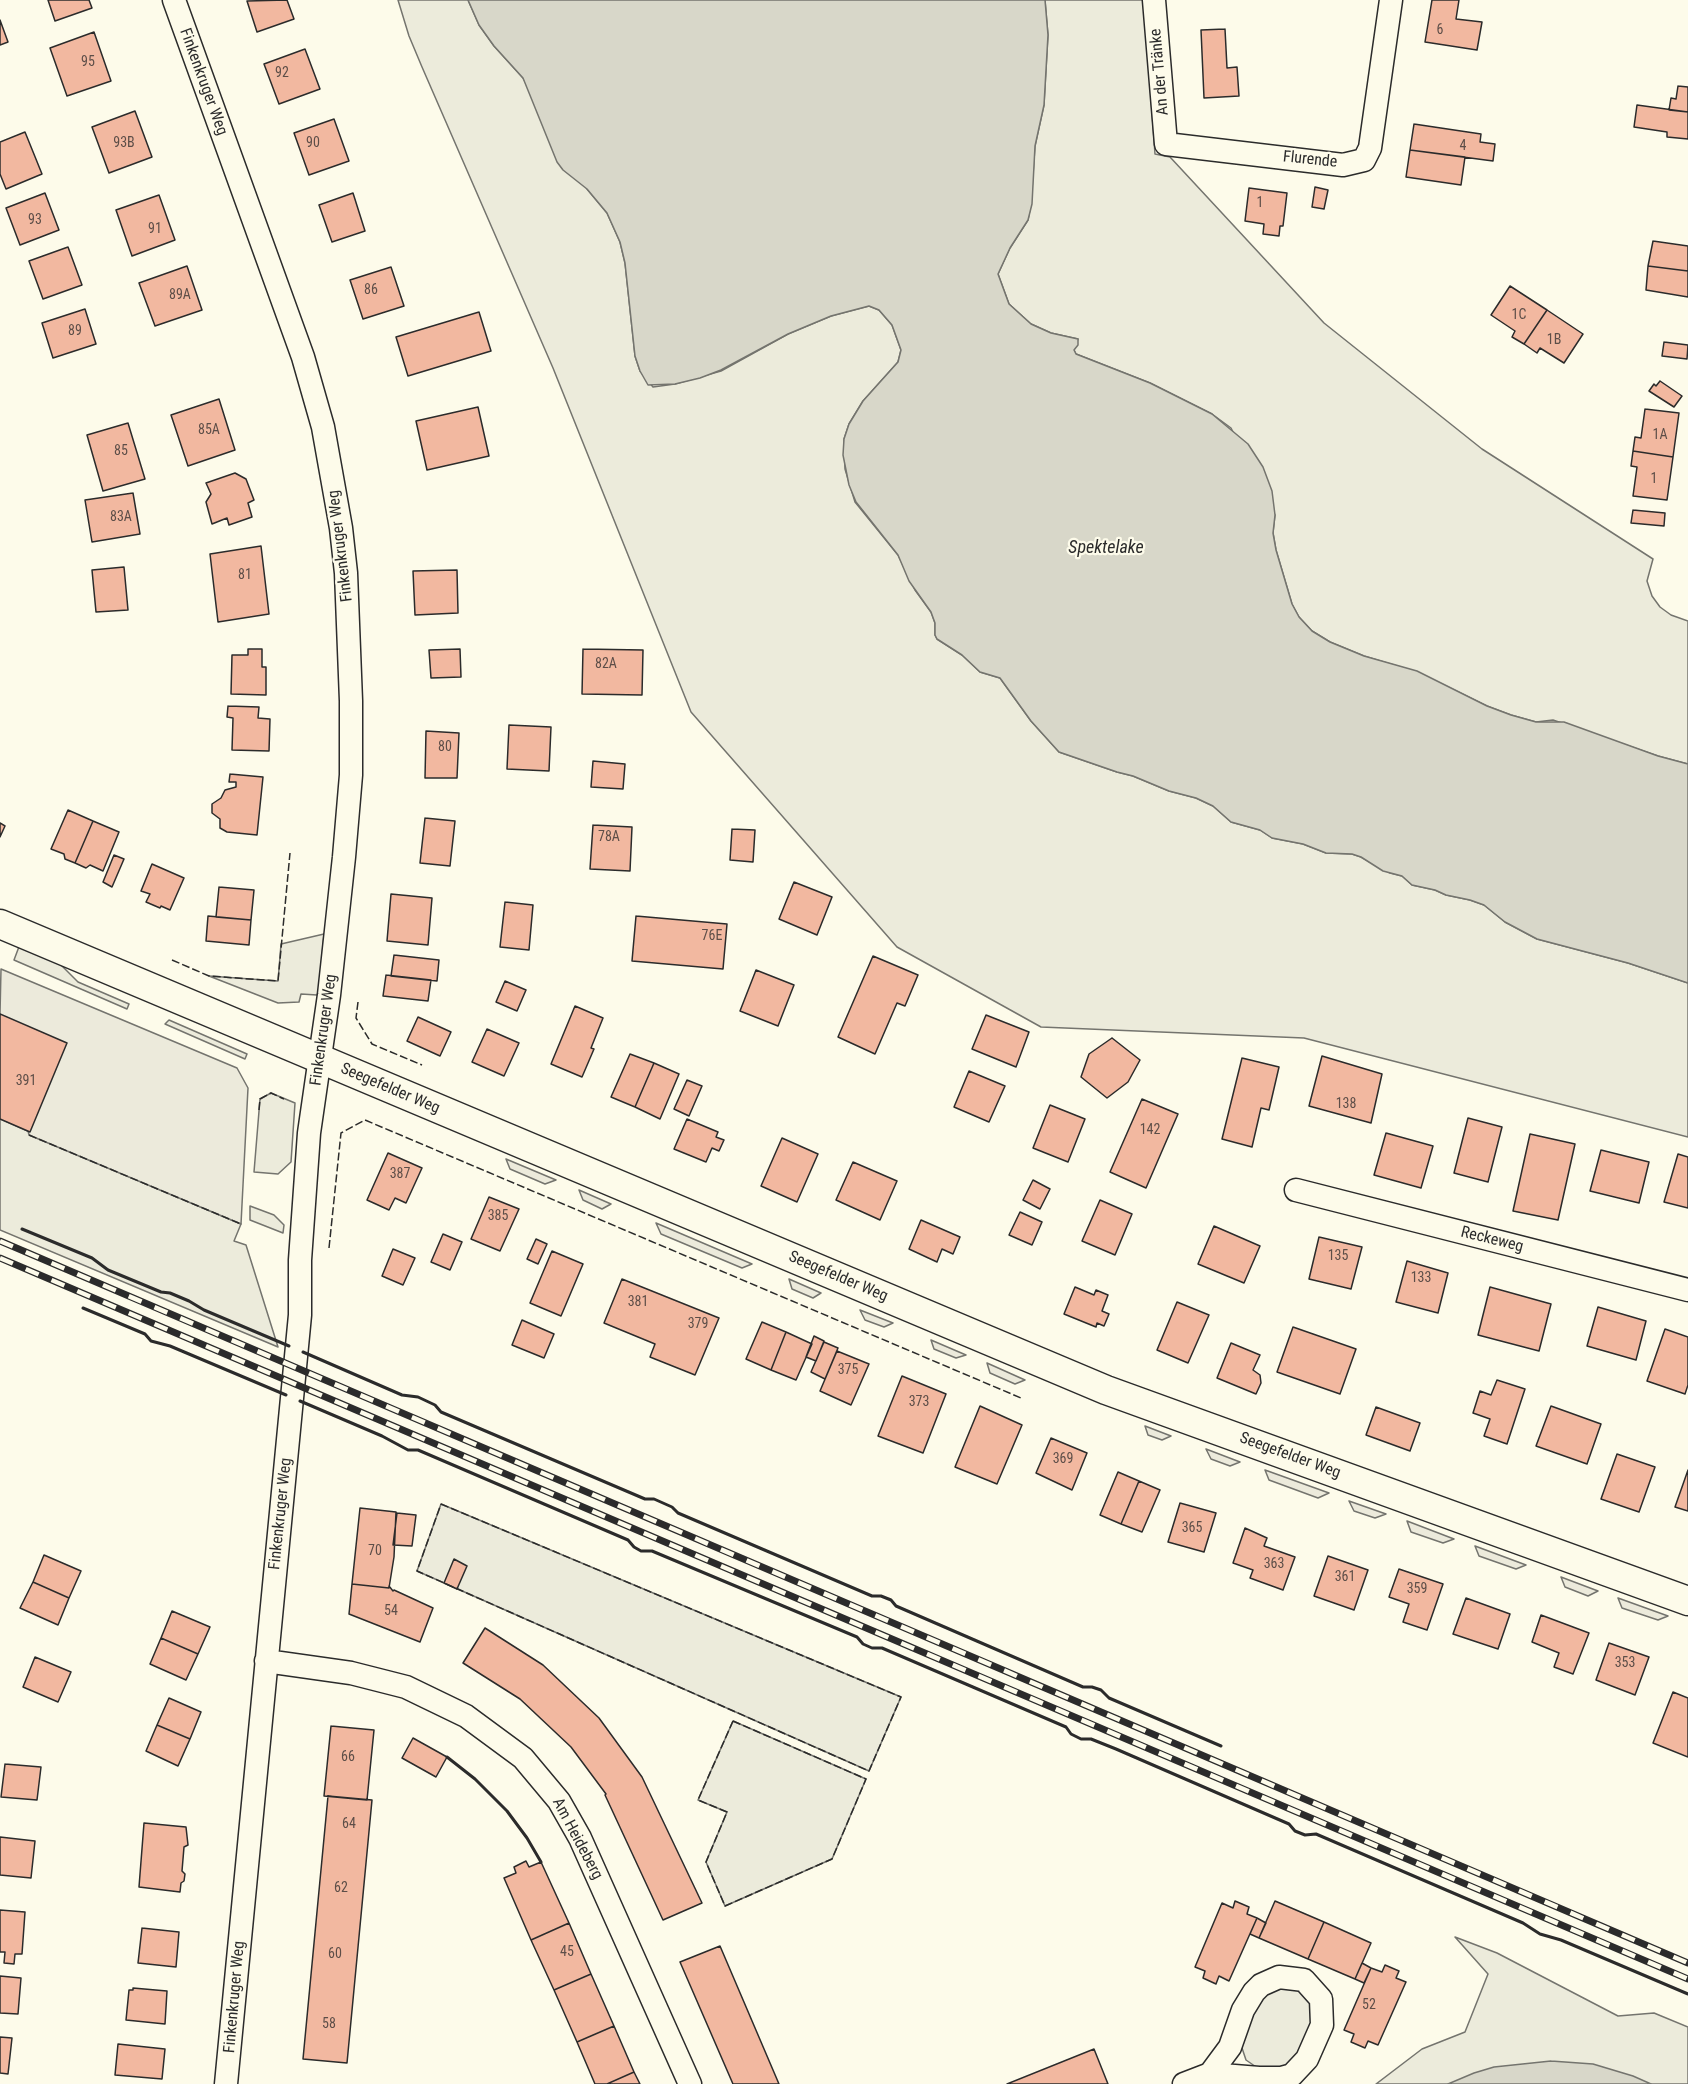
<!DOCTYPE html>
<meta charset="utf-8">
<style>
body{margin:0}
canvas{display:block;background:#fdfbea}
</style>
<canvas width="1688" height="2084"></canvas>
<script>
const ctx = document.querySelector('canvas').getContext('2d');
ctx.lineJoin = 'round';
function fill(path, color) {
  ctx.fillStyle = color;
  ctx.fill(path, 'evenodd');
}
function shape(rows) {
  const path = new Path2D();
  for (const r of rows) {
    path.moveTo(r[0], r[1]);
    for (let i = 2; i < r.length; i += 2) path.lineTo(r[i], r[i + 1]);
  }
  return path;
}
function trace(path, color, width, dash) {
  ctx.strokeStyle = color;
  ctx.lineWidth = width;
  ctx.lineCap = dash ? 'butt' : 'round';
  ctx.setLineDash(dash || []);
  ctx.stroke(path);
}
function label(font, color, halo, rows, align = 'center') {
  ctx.font = font + ' "Roboto Condensed",sans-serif';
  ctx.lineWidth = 4.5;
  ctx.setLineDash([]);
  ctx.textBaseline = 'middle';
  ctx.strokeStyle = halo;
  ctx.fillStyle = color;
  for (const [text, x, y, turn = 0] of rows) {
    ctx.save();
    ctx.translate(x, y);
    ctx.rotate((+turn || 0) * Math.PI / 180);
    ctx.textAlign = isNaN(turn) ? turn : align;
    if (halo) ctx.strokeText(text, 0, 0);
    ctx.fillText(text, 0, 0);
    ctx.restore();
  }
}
const green = shape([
 [398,0,468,0,479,25,494,46,523,78,587,189,607,213,620,242,625,263,635,356,640,371,653,387,675,384,721,371,788,334,831,316,869,306,879,310,892,325,901,350,898,362,863,401,849,424,844,439,845,469,855,502,898,555,915,590,931,612,935,623,935,635,937,639,962,655,980,672,1000,678,1031,721,1059,752,1117,772,1133,776,1169,791,1196,798,1213,806,1231,822,1260,830,1272,838,1303,844,1326,853,1352,854,1361,857,1390,873,1402,876,1412,885,1435,890,1446,895,1470,900,1484,905,1505,922,1537,939,1628,963,1688,983,1688,1137,1304,1038,1041,1027,897,947,691,712,553,368,422,67,409,36,398,0],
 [1045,0,1144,0,1155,154,1170,157,1324,323,1482,449,1653,559,1647,581,1652,596,1660,607,1671,615,1688,621,1688,764,1658,756,1553,720,1536,722,1511,715,1487,706,1417,672,1364,656,1330,642,1312,631,1299,617,1292,604,1276,550,1273,533,1275,515,1231,428,1212,414,1150,383,1076,354,1074,350,1078,339,1051,333,1031,324,1009,304,998,274,1010,248,1028,220,1031,204,1035,146,1044,105,1048,35,1045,0],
 [324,934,319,990,317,995,301,994,299,1002,278,1003,209,976,278,981,281,944,324,934],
 [20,944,55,959,78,982,129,1004,127,1009,14,960,20,944],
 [169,1020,247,1054,245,1059,165,1024,169,1020],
 [271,1093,295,1103,291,1162,278,1174,254,1172,260,1099,271,1093],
 [0,1119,30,1132,30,1135,241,1224,234,1241,246,1245,278,1347,0,1230,0,1119],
 [250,1206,274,1215,284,1225,283,1233,250,1220,250,1206],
 [441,1504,901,1697,869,1771,417,1571,441,1504],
 [733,1721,866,1779,832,1859,725,1906,706,1862,727,1812,698,1800,733,1721],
 [1455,1937,1497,1953,1618,2016,1654,2013,1688,2027,1688,2084,1376,2084,1422,2049,1465,2032,1488,1974,1455,1937],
 [1271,1987,1296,1988,1309,1998,1314,2016,1295,2064,1262,2071,1246,2060,1240,2042,1255,2002,1271,1987]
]);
const parking = shape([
 [1,969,237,1068,248,1088,241,1224,29,1135,0,1014,1,969],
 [506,1159,556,1180,545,1184,510,1169,506,1159],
 [579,1190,611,1204,602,1209,583,1200,579,1190],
 [656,1223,752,1264,742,1268,661,1234,656,1223],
 [789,1279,821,1293,813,1298,792,1289,789,1279],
 [860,1310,893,1323,884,1327,865,1320,860,1310],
 [931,1340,966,1355,956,1358,934,1349,931,1340],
 [987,1363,1025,1380,1015,1384,990,1373,987,1363],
 [1145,1426,1171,1436,1162,1440,1148,1435,1145,1426],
 [1206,1449,1240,1462,1230,1466,1211,1459,1206,1449],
 [1265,1470,1329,1493,1318,1498,1269,1480,1265,1470],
 [1349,1501,1386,1514,1375,1518,1354,1511,1349,1501],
 [1407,1521,1454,1539,1443,1543,1411,1532,1407,1521],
 [1475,1546,1526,1565,1516,1569,1479,1556,1475,1546],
 [1561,1577,1598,1591,1588,1596,1565,1587,1561,1577],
 [1618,1598,1668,1616,1658,1620,1622,1608,1618,1598]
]);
const water = shape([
 [468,0,1045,0,1048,35,1044,105,1035,146,1032,204,1028,220,1010,248,998,274,1009,304,1031,324,1051,333,1078,339,1078,345,1074,350,1076,354,1150,383,1212,414,1248,444,1263,467,1272,491,1275,515,1273,533,1276,550,1292,604,1299,617,1312,631,1330,642,1364,656,1417,671,1487,706,1511,715,1536,722,1564,722,1658,756,1688,764,1688,983,1628,963,1537,939,1505,922,1484,905,1470,900,1446,895,1435,890,1412,885,1402,876,1383,871,1361,857,1352,854,1326,853,1303,844,1272,838,1260,830,1231,822,1213,806,1196,798,1169,791,1133,776,1117,772,1059,752,1031,721,1000,678,980,672,962,655,937,639,935,635,935,623,931,612,909,581,898,555,856,502,849,485,843,455,844,439,849,424,863,401,898,362,901,350,892,325,879,310,869,306,831,316,788,334,721,370,700,378,675,384,648,385,640,371,635,356,625,263,620,242,607,213,587,189,563,170,557,162,523,78,494,46,479,25,468,0],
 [1551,2061,1593,2064,1633,2076,1651,2084,1448,2084,1474,2073,1494,2067,1551,2061]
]);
const building = shape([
 [48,0,89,0,92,8,55,21,48,0],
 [287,0,294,19,257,32,247,1,287,0],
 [1432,0,1459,0,1456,19,1482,22,1477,50,1425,42,1432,0],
 [0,20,8,42,0,45,0,20],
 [1225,29,1227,68,1237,67,1239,96,1204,98,1201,30,1225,29],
 [94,32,111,81,67,96,50,48,94,32],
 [305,49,320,89,279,104,264,64,305,49],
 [1678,86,1688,87,1688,112,1669,110,1671,98,1676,99,1678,86],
 [1637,105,1688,112,1688,139,1667,137,1667,132,1634,127,1637,105],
 [135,111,152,157,109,173,92,127,135,111],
 [334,119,349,161,309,175,294,133,334,119],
 [1414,124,1481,134,1480,142,1495,144,1493,161,1410,150,1414,124],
 [25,132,42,174,6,189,0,174,0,142,25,132],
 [1410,150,1465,157,1461,185,1406,177,1410,150],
 [1315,187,1328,190,1324,209,1312,207,1315,187],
 [1249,188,1287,193,1283,226,1280,226,1279,236,1263,234,1264,224,1245,221,1249,188],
 [45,193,59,230,20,245,6,208,45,193],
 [353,193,365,231,332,242,319,205,353,193],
 [159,195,175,240,132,256,116,210,159,195],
 [1653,241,1688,246,1688,271,1648,266,1653,241],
 [68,247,82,285,43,299,29,261,68,247],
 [187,266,202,310,155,326,139,283,187,266],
 [1648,266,1688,271,1688,297,1646,290,1648,266],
 [391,267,404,306,363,319,350,280,391,267],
 [1510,286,1547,310,1524,344,1512,337,1515,331,1491,315,1510,286],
 [85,309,96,344,53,358,42,323,85,309],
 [1547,310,1583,334,1564,363,1540,348,1537,353,1524,344,1547,310],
 [479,312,491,351,408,376,396,337,479,312],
 [1664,342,1688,345,1687,359,1662,356,1664,342],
 [1660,381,1682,396,1674,407,1649,391,1654,384,1656,386,1660,381],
 [219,399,235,450,188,466,171,415,219,399],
 [478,407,489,456,427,470,416,421,478,407],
 [1645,409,1679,413,1673,457,1633,451,1635,437,1641,438,1645,409],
 [128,423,145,479,103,491,87,435,128,423],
 [1633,451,1673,457,1667,500,1633,496,1637,467,1631,466,1633,451],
 [235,473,246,479,254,500,248,503,252,517,229,525,227,518,212,524,206,502,211,494,206,483,235,473],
 [133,493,140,534,92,542,85,500,133,493],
 [1633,510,1665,513,1664,526,1631,523,1633,510],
 [261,546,269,614,218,622,210,554,261,546],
 [124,567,128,610,96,612,92,570,124,567],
 [457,570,458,613,415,615,413,571,457,570],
 [248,649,262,649,262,667,266,667,266,695,231,694,232,655,248,655,248,649],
 [460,649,461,677,431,678,429,650,460,649],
 [583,649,643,650,642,695,582,694,583,649],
 [228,706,259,707,258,718,270,719,269,751,232,750,233,718,227,717,228,706],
 [509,725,551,727,549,771,507,769,509,725],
 [426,731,459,733,457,778,425,778,426,731],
 [593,761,625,764,623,789,591,787,593,761],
 [230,774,263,777,257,835,227,832,220,828,220,819,212,813,212,804,221,798,225,790,236,787,236,782,229,782,230,774],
 [68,810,93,821,75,863,65,859,64,854,51,849,68,810],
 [425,818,455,821,450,866,420,863,425,818],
 [93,821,119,832,103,871,90,865,86,868,75,863,93,821],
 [0,823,5,826,0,837,0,823],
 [593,825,632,827,630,871,590,869,593,825],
 [732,829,755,830,753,862,730,860,732,829],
 [114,855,124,859,112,887,103,882,114,855],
 [152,864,184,878,170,910,161,906,160,908,146,902,150,894,141,891,152,864],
 [794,882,832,897,817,935,779,919,794,882],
 [219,887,254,890,251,920,216,917,219,887],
 [391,894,432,898,428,945,387,941,391,894],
 [505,902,533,905,529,950,500,947,505,902],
 [208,916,251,920,249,945,206,941,208,916],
 [636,916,727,924,723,969,632,961,636,916],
 [394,955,439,960,437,981,391,976,394,955],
 [873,956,918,975,905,1006,897,1003,875,1054,838,1037,873,956],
 [756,970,794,985,778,1026,740,1011,756,970],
 [386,975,431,980,428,1001,383,996,386,975],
 [505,981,526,990,517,1011,496,1002,505,981],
 [575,1006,603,1018,591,1048,594,1049,582,1077,551,1064,575,1006],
 [0,1014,67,1043,30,1132,0,1119,0,1014],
 [986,1015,1029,1032,1016,1067,972,1049,986,1015],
 [418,1017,451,1032,440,1056,407,1041,418,1017],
 [487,1029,519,1043,504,1076,472,1062,487,1029],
 [1112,1038,1140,1060,1128,1082,1107,1098,1081,1077,1089,1054,1112,1038],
 [630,1054,654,1063,635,1107,611,1097,630,1054],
 [1322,1056,1382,1074,1371,1123,1309,1106,1322,1056],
 [1242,1058,1279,1067,1269,1110,1261,1108,1252,1147,1222,1139,1242,1058],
 [654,1063,679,1074,660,1119,635,1107,654,1063],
 [969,1071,1005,1086,989,1122,954,1107,969,1071],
 [687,1080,702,1086,689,1116,674,1109,687,1080],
 [1142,1099,1178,1114,1146,1188,1110,1172,1142,1099],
 [1050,1105,1085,1119,1068,1162,1033,1148,1050,1105],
 [1468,1118,1502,1127,1488,1182,1454,1173,1468,1118],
 [687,1119,718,1132,716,1137,724,1140,719,1151,712,1148,706,1162,674,1149,687,1119],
 [1386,1133,1433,1146,1421,1188,1374,1175,1386,1133],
 [1530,1134,1575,1144,1558,1220,1513,1211,1530,1134],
 [782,1138,818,1154,797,1202,761,1186,782,1138],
 [1601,1150,1649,1162,1639,1203,1590,1191,1601,1150],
 [388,1153,422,1168,406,1203,395,1198,389,1210,367,1200,388,1153],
 [1678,1154,1688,1157,1688,1208,1664,1202,1678,1154],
 [853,1162,897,1181,880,1220,836,1200,853,1162],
 [1033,1180,1050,1189,1040,1209,1023,1200,1033,1180],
 [489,1197,519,1209,500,1251,471,1239,489,1197],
 [1100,1200,1132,1214,1115,1255,1082,1241,1100,1200],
 [1020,1212,1042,1222,1032,1245,1009,1235,1020,1212],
 [921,1220,960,1237,953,1254,942,1249,937,1262,909,1249,921,1220],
 [1214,1226,1260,1246,1244,1283,1198,1264,1214,1226],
 [443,1234,462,1242,450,1270,431,1262,443,1234],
 [1319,1237,1362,1247,1351,1289,1309,1279,1319,1237],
 [536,1239,547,1244,538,1264,527,1259,536,1239],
 [393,1249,415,1258,403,1285,382,1276,393,1249],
 [552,1251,583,1264,561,1316,530,1303,552,1251],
 [1407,1261,1448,1273,1438,1313,1396,1302,1407,1261],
 [622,1279,719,1318,695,1375,650,1357,655,1344,604,1323,622,1279],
 [1075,1287,1094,1295,1096,1290,1108,1295,1102,1311,1109,1314,1104,1326,1097,1323,1096,1327,1064,1314,1075,1287],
 [1490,1287,1551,1304,1539,1351,1478,1335,1490,1287],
 [1177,1302,1209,1315,1188,1363,1157,1350,1177,1302],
 [1598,1307,1646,1321,1636,1360,1587,1346,1598,1307],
 [522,1320,554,1334,544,1358,512,1345,522,1320],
 [762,1322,786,1332,771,1370,746,1359,762,1322],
 [1293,1327,1356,1349,1340,1394,1277,1372,1293,1327],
 [1665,1329,1688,1337,1688,1385,1685,1394,1647,1381,1665,1329],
 [786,1332,812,1344,796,1380,771,1370,786,1332],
 [814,1336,824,1341,816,1361,806,1357,814,1336],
 [824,1342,838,1348,825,1379,811,1372,824,1342],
 [1231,1343,1260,1355,1253,1370,1260,1375,1261,1383,1256,1394,1217,1378,1231,1343],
 [837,1351,869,1364,851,1405,820,1391,837,1351],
 [902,1376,946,1394,923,1453,878,1436,902,1376],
 [1497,1380,1525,1389,1507,1444,1484,1436,1490,1419,1473,1413,1480,1391,1491,1395,1497,1380],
 [980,1406,1022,1425,997,1484,955,1467,980,1406],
 [1551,1406,1601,1424,1587,1464,1536,1446,1551,1406],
 [1376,1407,1420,1423,1410,1451,1366,1435,1376,1407],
 [1051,1438,1087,1453,1072,1490,1036,1473,1051,1438],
 [1617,1454,1655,1467,1639,1512,1601,1499,1617,1454],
 [1688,1470,1688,1511,1675,1507,1688,1470],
 [1118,1472,1139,1481,1121,1524,1100,1515,1118,1472],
 [1139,1481,1160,1490,1142,1532,1121,1524,1139,1481],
 [1180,1503,1216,1513,1204,1552,1168,1542,1180,1503],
 [360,1508,396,1512,394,1557,389,1588,352,1584,360,1508],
 [397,1513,416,1515,412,1546,393,1545,397,1513],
 [1245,1528,1267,1538,1264,1546,1295,1557,1283,1590,1250,1578,1253,1570,1233,1563,1245,1528],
 [44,1555,81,1571,69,1598,33,1582,44,1555],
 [1328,1556,1368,1570,1354,1610,1314,1596,1328,1556],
 [454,1559,467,1566,457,1589,444,1583,454,1559],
 [1399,1569,1443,1584,1427,1630,1403,1622,1409,1604,1389,1597,1399,1569],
 [33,1582,69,1598,58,1625,20,1608,33,1582],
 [352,1584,389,1588,389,1586,393,1591,394,1590,433,1608,420,1642,349,1614,352,1584],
 [1466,1598,1510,1614,1498,1649,1453,1634,1466,1598],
 [172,1611,210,1627,198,1654,161,1638,172,1611],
 [1541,1615,1589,1633,1573,1674,1554,1667,1559,1653,1532,1642,1541,1615],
 [485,1628,543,1665,599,1718,642,1777,702,1903,663,1920,605,1795,606,1794,571,1747,520,1699,463,1663,485,1628],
 [161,1638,198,1654,186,1680,150,1664,161,1638],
 [1609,1643,1649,1657,1635,1695,1596,1680,1609,1643],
 [35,1657,71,1672,58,1702,23,1687,35,1657],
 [1673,1692,1688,1698,1688,1757,1653,1743,1673,1692],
 [169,1698,201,1712,190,1739,157,1725,169,1698],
 [157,1725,190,1739,178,1766,146,1751,157,1725],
 [331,1726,374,1730,367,1800,324,1796,331,1726],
 [413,1738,447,1757,436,1777,402,1758,413,1738],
 [5,1764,41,1767,37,1800,1,1797,5,1764],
 [328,1796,372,1800,347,2063,303,2059,328,1796],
 [144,1823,186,1827,188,1845,184,1847,182,1871,185,1874,184,1881,181,1883,180,1892,139,1887,144,1823],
 [0,1837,35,1841,31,1878,0,1875,0,1837],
 [526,1861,529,1867,541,1862,569,1923,531,1940,504,1878,516,1873,514,1867,526,1861],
 [1235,1901,1249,1907,1247,1914,1257,1918,1229,1981,1219,1976,1216,1984,1203,1978,1205,1971,1195,1967,1222,1903,1233,1908,1235,1901],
 [1275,1901,1324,1922,1308,1959,1259,1938,1275,1901],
 [0,1910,25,1912,22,1954,15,1954,14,1964,4,1963,5,1952,0,1952,0,1910],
 [1257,1918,1266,1923,1259,1938,1250,1934,1257,1918],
 [1324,1922,1371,1943,1355,1979,1308,1959,1324,1922],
 [569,1923,591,1974,554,1990,531,1940,569,1923],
 [142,1928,179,1932,176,1967,138,1963,142,1928],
 [720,1946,779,2084,733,2084,680,1962,720,1946],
 [1362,1963,1371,1968,1364,1983,1355,1979,1362,1963],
 [1385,1965,1399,1971,1396,1978,1406,1982,1378,2045,1368,2041,1365,2048,1351,2042,1354,2034,1344,2030,1371,1968,1382,1972,1385,1965],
 [591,1974,614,2026,577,2042,554,1990,591,1974],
 [0,1976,21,1978,18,2014,0,2013,0,1976],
 [133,1988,167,1991,165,2024,126,2020,129,1990,133,1990,133,1988],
 [614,2026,634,2072,607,2084,595,2084,577,2042,614,2026],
 [0,2037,12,2038,8,2074,0,2073,0,2037],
 [118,2044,165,2049,162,2079,115,2075,118,2044],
 [1094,2049,1108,2084,1007,2084,1094,2049],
 [634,2072,640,2084,607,2084,634,2072]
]);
const minor = shape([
 [174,0,303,357,323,427,341,528,346,573,351,701,351,775,344,857,329,995,309,1133,300,1260,300,1315,226,2084],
 [1154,0,1166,144,1343,165,1364,160,1370,148,1391,0],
 [1296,1190,1688,1290],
 [266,1661,351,1673,406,1687,466,1716,523,1758,559,1801,580,1838,690,2084],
 [1184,2084,1210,2074,1259,2078,1281,2078,1292,2075,1307,2059,1322,2025,1321,1999,1304,1980,1279,1977,1261,1985,1254,1992,1243,2010,1230,2047,1210,2074]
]);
const tertiary = shape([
 [0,924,1106,1390,1688,1601]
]);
const rail = shape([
 [0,1241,1688,1963],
 [0,1258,1688,1979]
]);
const fence = shape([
 [172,960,209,976,278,981,290,853],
 [358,1002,356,1018,372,1044,422,1065],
 [259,1110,260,1099,271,1093,284,1099],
 [29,1135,241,1224],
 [329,1248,341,1133,365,1120,1021,1398],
 [441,1504,901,1697,869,1771,417,1571,441,1504],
 [733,1721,866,1779,832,1859,725,1906,706,1862,727,1812,698,1800,733,1721]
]);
const wall = shape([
 [22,1229,92,1258,108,1270,161,1292,170,1293,189,1301,204,1310,289,1346],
 [83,1308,145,1334,151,1341,170,1346,286,1395],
 [303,1352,402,1395,418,1397,435,1405,441,1412,645,1499,654,1499,672,1507,678,1513,872,1596,881,1596,891,1600,896,1606,1083,1687,1092,1687,1101,1690,1109,1698,1221,1746],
 [300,1401,382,1436,408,1450,418,1450,628,1540,634,1547,641,1551,652,1551,857,1637,863,1644,872,1648,882,1648,1066,1727,1071,1734,1081,1739,1091,1739,1116,1749,1289,1824,1295,1831,1305,1835,1316,1834,1523,1923,1540,1934,1561,1940,1688,1994],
 [447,1757,475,1779,507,1811,527,1838,541,1862]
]);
const numberNames = [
 ["6",1440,30],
 ["95",88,62],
 ["92",282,73],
 ["93B",124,143],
 ["90",313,143],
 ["4",1463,146],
 ["1",1260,203],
 ["93",35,220],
 ["91",155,229],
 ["86",371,290],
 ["89A",180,295],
 ["1C",1519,315],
 ["89",75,331],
 ["1B",1554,340],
 ["85A",209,430],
 ["1A",1660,435],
 ["85",121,451],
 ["1",1654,479],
 ["83A",121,517],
 ["81",245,575],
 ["82A",606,664],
 ["80",445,747],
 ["78A",609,837],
 ["76E",712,936],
 ["391",26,1081],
 ["138",1346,1104],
 ["142",1150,1130],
 ["387",400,1174],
 ["385",498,1216],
 ["135",1338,1256],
 ["133",1421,1278],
 ["381",638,1302],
 ["379",698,1324],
 ["375",848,1370],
 ["373",919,1402],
 ["369",1063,1459],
 ["365",1192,1528],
 ["70",375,1551],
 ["363",1274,1564],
 ["361",1345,1577],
 ["359",1417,1589],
 ["54",391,1611],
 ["353",1625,1663],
 ["66",348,1757],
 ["64",349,1824],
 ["62",341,1888],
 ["45",567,1952],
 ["60",335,1954],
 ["52",1369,2005],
 ["58",329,2024]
];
const streetNames = [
 ["An der Tränke",1160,72,-95],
 ["Finkenkruger Weg",203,82,70],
 ["Flurende",1310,160,6],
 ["Finkenkruger Weg",341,546,-97],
 ["Finkenkruger Weg",324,1030,-82],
 ["Seegefelder Weg",390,1089,23],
 ["Reckeweg",1492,1240,14],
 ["Seegefelder Weg",838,1277,23],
 ["Seegefelder Weg",1290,1456,20],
 ["Finkenkruger Weg",281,1514,-84],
 ["Am Heideberg",577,1839,62],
 ["Finkenkruger Weg",235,1997,-85]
];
const waterNames = [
 ["Spektelake",1106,548]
];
fill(green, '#ecebdb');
trace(green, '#74746e', 1.5);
fill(parking, '#eceadb');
trace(parking, '#74746e', 1.5);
fill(water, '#d8d7c9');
trace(water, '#74746e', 1.5);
fill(building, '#f2b8a0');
trace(building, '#2b2b2b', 1.5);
trace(minor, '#2b2b2b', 25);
trace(tertiary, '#2b2b2b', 31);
trace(minor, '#fdfbea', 22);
trace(tertiary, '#fdfbea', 28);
trace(rail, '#2b2b2b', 7);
trace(rail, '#fdfbea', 4.5, [14]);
trace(fence, '#2b2b2b', 1.5, [8, 3]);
trace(wall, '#2b2b2b', 3);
label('14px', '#5d4e48', null, numberNames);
label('16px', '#2b2b2b', '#fdfbea', streetNames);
label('italic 18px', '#2b2b2b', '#fdfbea', waterNames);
</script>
